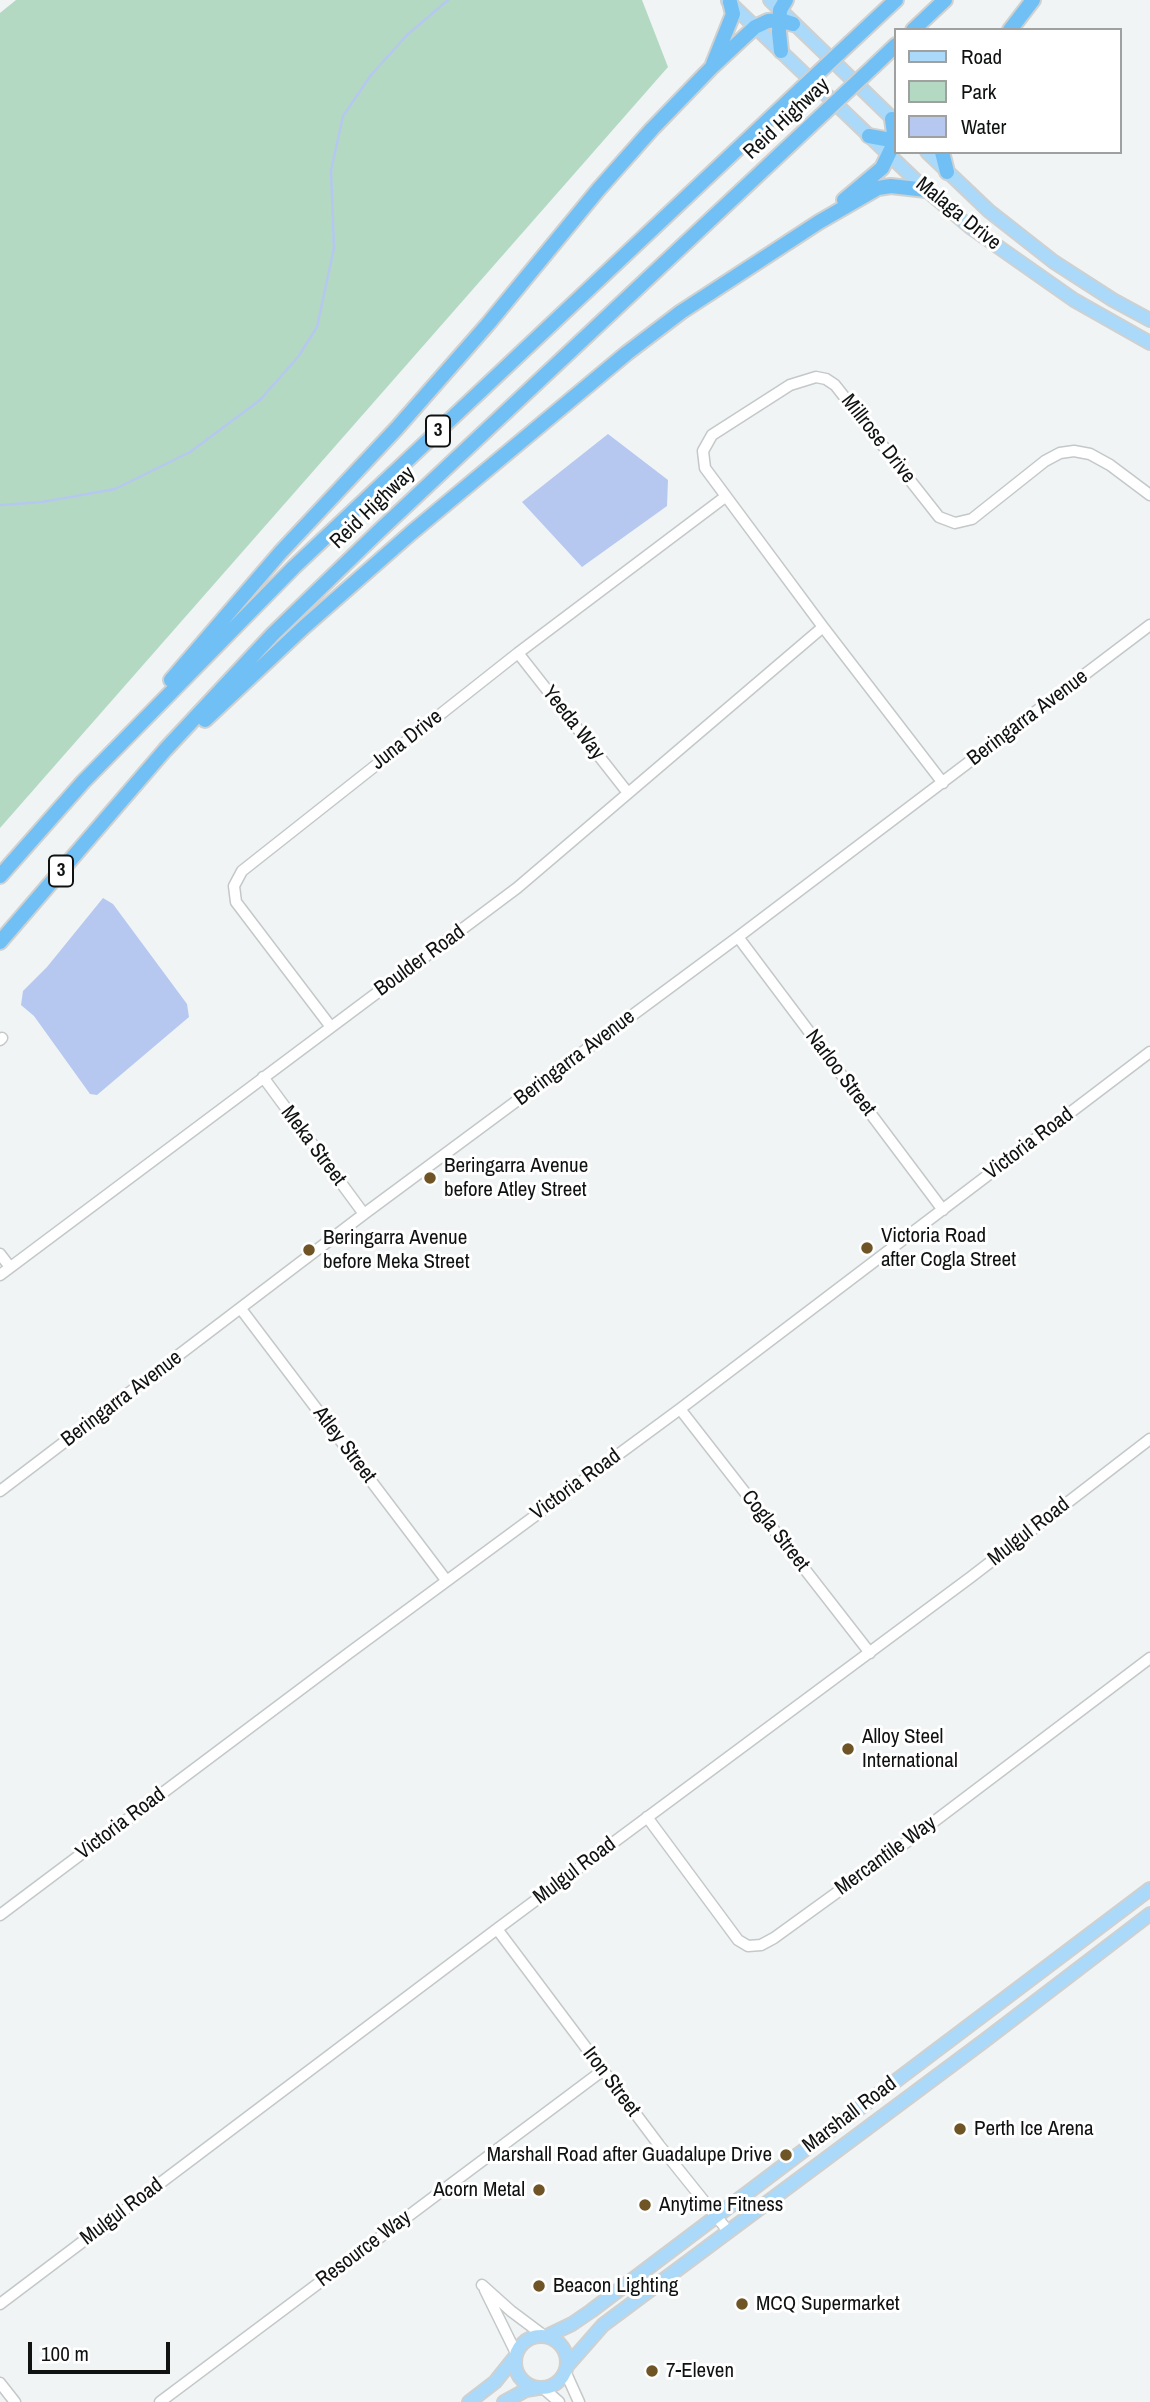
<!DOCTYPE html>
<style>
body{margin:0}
#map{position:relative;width:1150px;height:2402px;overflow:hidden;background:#f0f4f5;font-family:"Archivo Narrow",sans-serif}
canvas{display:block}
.legend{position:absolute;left:894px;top:28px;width:228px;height:126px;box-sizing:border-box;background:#fff;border:2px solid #9fa0a0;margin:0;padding:9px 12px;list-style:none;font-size:21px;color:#101212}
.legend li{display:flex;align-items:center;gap:14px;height:35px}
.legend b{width:35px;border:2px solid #9fa0a0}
.scale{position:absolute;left:28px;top:2342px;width:142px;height:32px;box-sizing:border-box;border:4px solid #101212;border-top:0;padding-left:9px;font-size:21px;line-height:24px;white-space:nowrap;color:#101212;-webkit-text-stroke:5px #fff;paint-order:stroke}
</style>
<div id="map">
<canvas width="1150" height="2402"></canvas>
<ul class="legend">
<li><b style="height:9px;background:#aad9f9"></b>Road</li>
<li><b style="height:19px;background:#b3d9c2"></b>Park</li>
<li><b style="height:19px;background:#b6c8f0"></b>Water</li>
</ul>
<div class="scale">100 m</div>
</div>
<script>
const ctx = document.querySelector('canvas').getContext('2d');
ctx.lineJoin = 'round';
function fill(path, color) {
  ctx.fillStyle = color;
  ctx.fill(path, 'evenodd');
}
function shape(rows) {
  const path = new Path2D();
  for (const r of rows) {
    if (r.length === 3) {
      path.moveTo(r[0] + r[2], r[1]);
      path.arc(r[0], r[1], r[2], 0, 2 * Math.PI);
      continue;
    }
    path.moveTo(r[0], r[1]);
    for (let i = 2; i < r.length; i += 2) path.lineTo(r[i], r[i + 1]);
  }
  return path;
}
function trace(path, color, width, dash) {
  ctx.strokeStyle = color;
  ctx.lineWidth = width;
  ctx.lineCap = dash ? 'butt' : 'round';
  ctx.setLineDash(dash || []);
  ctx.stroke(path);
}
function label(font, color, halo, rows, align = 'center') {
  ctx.font = font + ' "Archivo Narrow",sans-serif';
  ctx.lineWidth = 6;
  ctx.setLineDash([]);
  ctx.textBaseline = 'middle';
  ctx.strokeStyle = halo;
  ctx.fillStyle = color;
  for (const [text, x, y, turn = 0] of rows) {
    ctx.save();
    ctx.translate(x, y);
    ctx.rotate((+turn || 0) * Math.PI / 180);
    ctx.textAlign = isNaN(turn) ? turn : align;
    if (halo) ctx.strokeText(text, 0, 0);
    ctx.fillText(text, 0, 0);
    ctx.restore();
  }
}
const green = shape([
 [16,0,642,0,668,67,0,828,0,13]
]);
const water = shape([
 [608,434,668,480,667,506,582,567,522,502],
 [103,898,113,904,187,1004,189,1017,97,1095,90,1094,34,1016,21,1005,23,991,47,967]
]);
const stream = shape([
 [0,505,42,502,115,489,190,452,260,400,298,357,317,327,334,248,331,171,343,116,371,75,407,35,448,0]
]);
const minor = shape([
 [518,653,628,793],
 [943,783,823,627,705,468,703,451,712,435,790,385,816,377,826,379,835,385,939,517,955,523,972,519,1045,461,1060,453,1074,451,1090,454,1110,465,1150,495],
 [738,937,943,1210],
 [331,1027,236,902,234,886,242,871,518,653,725,497],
 [0,1040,2,1038],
 [263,1077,364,1214],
 [0,1254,10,1267],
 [0,1275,517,888,823,627],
 [241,1309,446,1580],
 [680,1409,870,1653],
 [0,1491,364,1214,738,937,1150,625],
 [647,1817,738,1940,748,1946,761,1945,774,1938,915,1836,1150,1658],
 [0,1915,349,1653,680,1409,1150,1052],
 [497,1929,659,2145,728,2231],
 [482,2285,511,2311,543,2335],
 [485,2290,516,2353],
 [0,2304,497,1929,971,1577,1150,1439],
 [565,2371,579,2402],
 [0,2383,15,2402],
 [543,2388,559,2402],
 [160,2402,602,2071]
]);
const major = shape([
 [770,0,896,122],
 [728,1,926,190,970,227,1074,300,1150,343],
 [927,152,989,211,1054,262,1113,300,1150,320],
 [541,2362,26],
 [547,2336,572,2324,591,2311,1150,1889],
 [567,2366,603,2325,984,2041,1150,1914],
 [469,2402,495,2382,515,2357],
 [504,2402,526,2390,538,2388]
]);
const highway = shape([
 [913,30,945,0],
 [1010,30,1033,0],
 [850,43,896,0],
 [781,51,779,32,780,10,786,0],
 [713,64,733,14,730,2],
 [874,66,896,45],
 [869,136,896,141],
 [942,152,947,172],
 [844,200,882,168,895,141,892,119],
 [171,680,280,553,397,428,488,324,598,190,652,129,711,68,755,27,768,21,780,20,793,24],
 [205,720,304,627,411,533,627,353,681,312,819,222,878,188,891,186,926,190],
 [0,876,83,782,294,567,801,89],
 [0,942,165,750,273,634,377,533,825,112]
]);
const highwayBridge = shape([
 [801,89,850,43],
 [825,112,874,66]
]);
const markers = [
 [430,1178,7,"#6f5426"],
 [867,1248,7,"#6f5426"],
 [309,1250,7,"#6f5426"],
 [848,1749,7,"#6f5426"],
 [960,2129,7,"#6f5426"],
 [786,2155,7,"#6f5426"],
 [539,2190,7,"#6f5426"],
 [645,2205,7,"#6f5426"],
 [539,2286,7,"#6f5426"],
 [742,2304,7,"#6f5426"],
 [652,2371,7,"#6f5426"]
];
const shields = [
 [438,431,24],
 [61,871,24]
];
const shieldNames = [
 ["3",438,431],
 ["3",61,871]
];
const streetNames = [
 ["Reid Highway",787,119,-43],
 ["Malaga Drive",958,214,39],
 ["Millrose Drive",878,439,52],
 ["Reid Highway",373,508,-44],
 ["Beringarra Avenue",1028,718,-37],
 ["Yeeda Way",573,723,52],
 ["Juna Drive",407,740,-38],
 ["Boulder Road",420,961,-36],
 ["Beringarra Avenue",575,1058,-37],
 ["Narloo Street",840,1073,53],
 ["Victoria Road",1029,1144,-37],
 ["Meka Street",313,1146,53],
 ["Beringarra Avenue",122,1399,-37],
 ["Atley Street",344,1445,53],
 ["Victoria Road",576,1485,-36],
 ["Cogla Street",775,1531,52],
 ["Mulgul Road",1029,1532,-38],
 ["Victoria Road",121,1824,-37],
 ["Mercantile Way",886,1856,-36],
 ["Mulgul Road",575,1871,-37],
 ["Iron Street",611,2082,53],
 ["Marshall Road",850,2115,-37],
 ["Mulgul Road",122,2212,-37],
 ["Resource Way",364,2249,-37]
];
const poiNames = [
 ["Beringarra Avenue",444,1166],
 ["before Atley Street",444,1190],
 ["Victoria Road",881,1236],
 ["after Cogla Street",881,1260],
 ["Beringarra Avenue",323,1238],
 ["before Meka Street",323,1262],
 ["Alloy Steel",862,1737],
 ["International",862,1761],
 ["Perth Ice Arena",974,2129],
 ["Marshall Road after Guadalupe Drive",772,2155,"right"],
 ["Acorn Metal",525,2190,"right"],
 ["Anytime Fitness",659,2205],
 ["Beacon Lighting",553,2286],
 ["MCQ Supermarket",756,2304],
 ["7-Eleven",666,2371]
];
fill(green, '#b3d9c2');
fill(water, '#b6c8f0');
trace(stream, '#b6c8f0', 2.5);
trace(minor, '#c4c8c9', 13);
trace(major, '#cfd0d0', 16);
trace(highway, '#cfd0d0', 18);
trace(minor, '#fff', 10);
trace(major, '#aad9f9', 12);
trace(highway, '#71c0f5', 14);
trace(highwayBridge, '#cfd0d0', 18, []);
trace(highwayBridge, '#71c0f5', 14);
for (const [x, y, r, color] of markers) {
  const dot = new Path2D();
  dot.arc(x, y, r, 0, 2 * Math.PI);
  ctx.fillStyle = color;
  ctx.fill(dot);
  trace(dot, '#fff', 2.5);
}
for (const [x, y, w] of shields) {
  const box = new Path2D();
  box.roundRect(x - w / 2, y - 15.5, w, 31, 5);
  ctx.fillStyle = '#fff';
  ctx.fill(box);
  trace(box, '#101212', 2);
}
label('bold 19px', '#101212', null, shieldNames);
label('21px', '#101212', '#fff', streetNames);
label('21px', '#101212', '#fff', poiNames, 'left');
</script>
